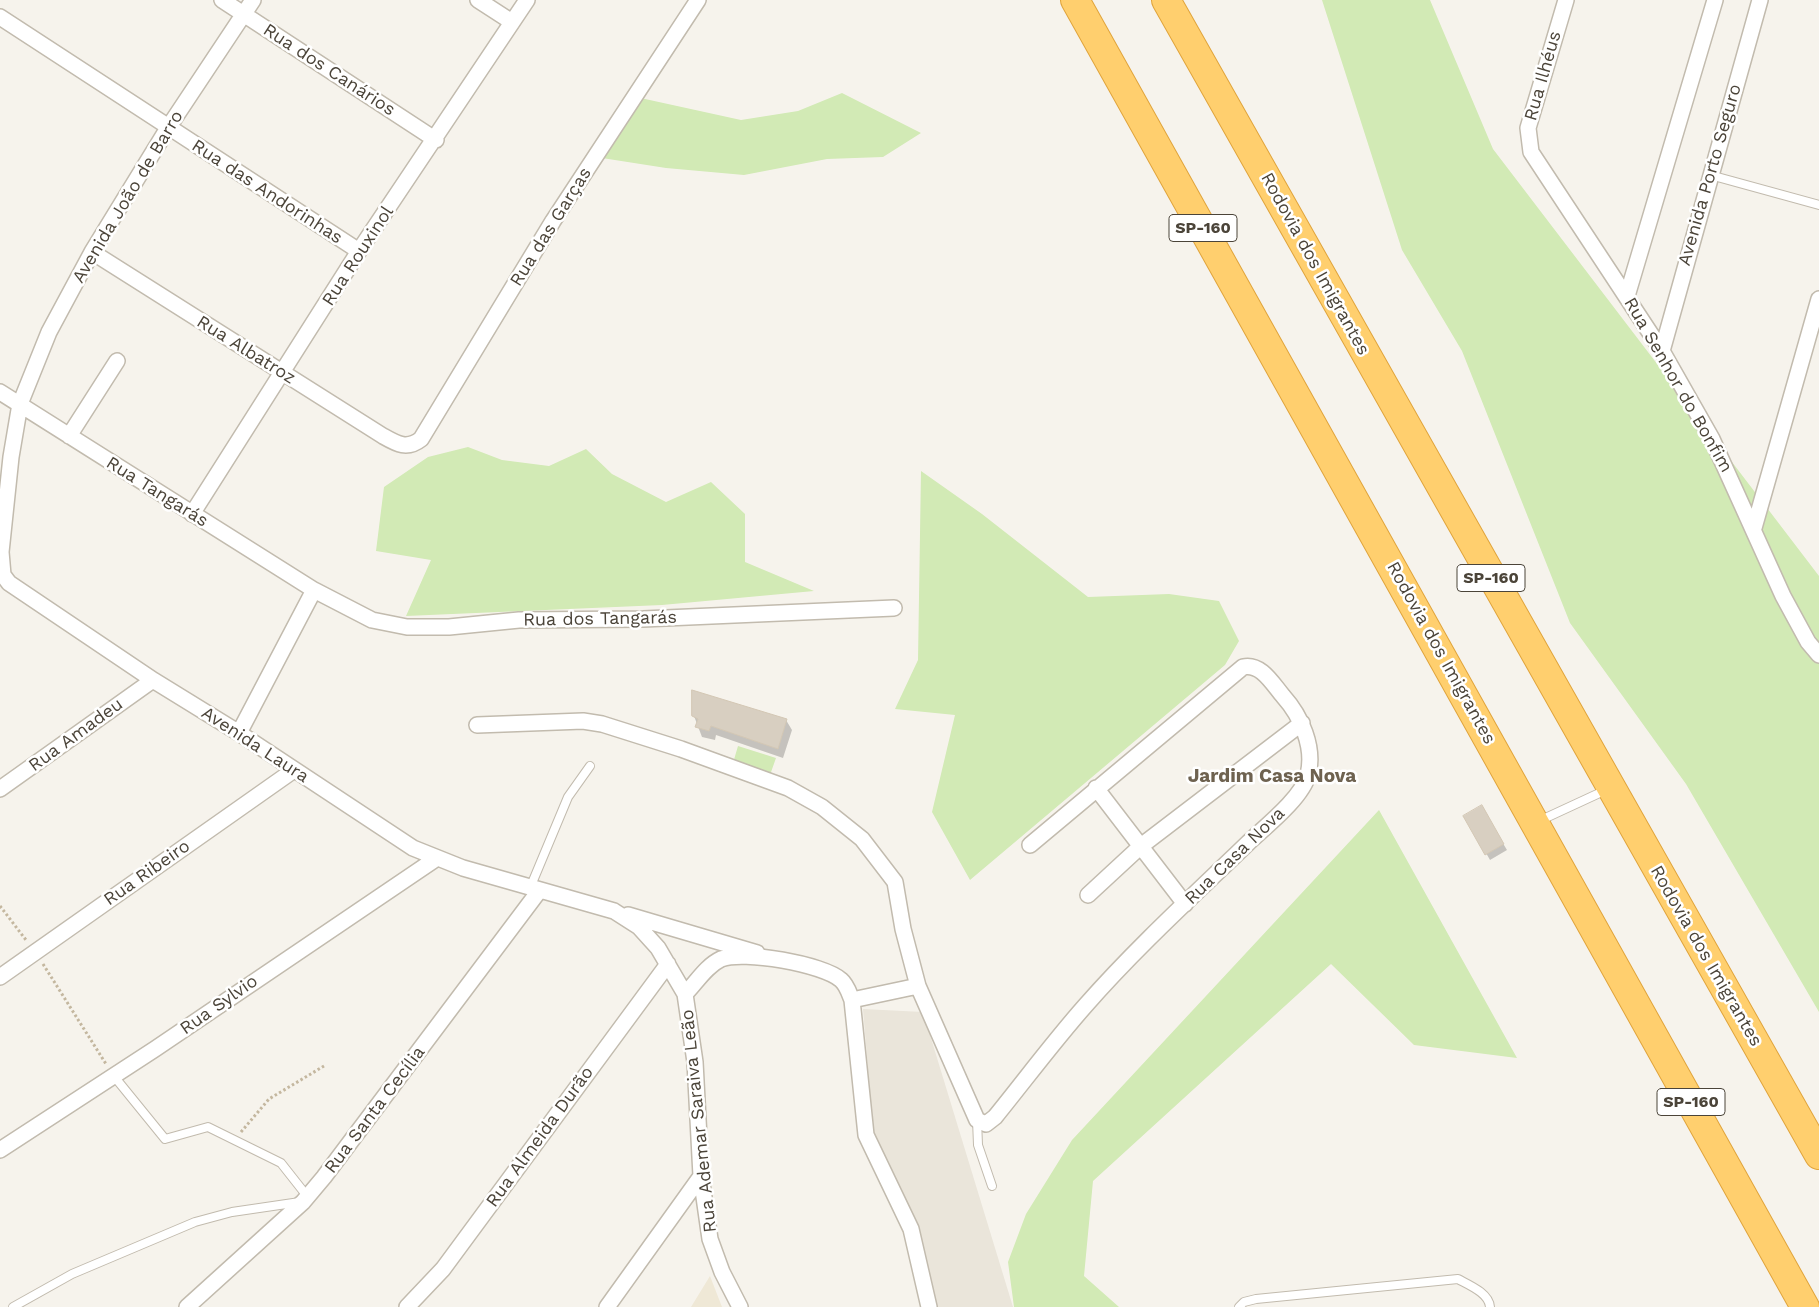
<!DOCTYPE html>
<html>
<head>
<meta charset="utf-8">
<style>
	body { margin:0 }
	canvas { display:block; background:#f6f3ec }
</style>
</head>
<body>
<canvas width="1819" height="1307"></canvas>
<script>
const context = document.querySelector('canvas').getContext('2d');
context.lineJoin = 'round';
function fillPath(path, color) { context.fillStyle = color; context.fill(path, 'evenodd'); }
function strokePath(path, color, width, dash) { context.strokeStyle = color; context.lineWidth = width; context.lineCap = dash ? 'butt' : 'round'; context.setLineDash(dash || []); context.stroke(path); }
function write(font, color, halo, rows, align = 'center') {
  context.font = font + ' "Work Sans",sans-serif'; context.lineWidth = 5; context.setLineDash([]); context.textBaseline = 'middle'; context.strokeStyle = halo; context.fillStyle = color; for (const [text, x, y, turn = 0] of rows) {
    context.save(); context.translate(x, y); context.rotate((+turn || 0) * Math.PI / 180); context.textAlign = isNaN(turn) ? turn : align; if (halo) context.strokeText(text, 0, 0); context.fillText(text, 0, 0); context.restore();
  }
}
fillPath(new Path2D(`
	M863,1009L923,1012L1013,1307H932L874,1141Z`), '#eae5da');
fillPath(new Path2D(`
	M710,1276L722,1307H691Z`), '#efe8d6');
fillPath(new Path2D(`
	M1322,0H1430L1493,149L1819,576V1012L1686,784L1570,623L1462,351L1402,250Z
	M842,93L921,133L883,157L827,159L744,175L666,168L602,158L636,97L741,120L798,111Z
	M468,447L502,460L549,466L586,449L612,474L666,502L711,482L745,514V562L814,591L662,605L406,616L431,560L376,551L384,487L428,457Z
	M921,471L982,514L1088,597L1169,594L1219,601L1239,641L1225,665L970,880L932,812L955,715L895,709L918,660Z
	M738,746L776,758L770,775L733,763Z
	M1379,810L1517,1058L1414,1045L1331,964L1093,1181L1084,1276L1119,1307H1014L1008,1262L1026,1214L1072,1140Z`), '#d2eab5');
fillPath(new Path2D(`
	M694,716L786,720L792,730L783,758L716,735L715,740L702,737Z
	M1481,807L1507,850L1490,860L1465,816Z`), '#0003');
const building = new Path2D(`
	M692,690L787,719L778,749L711,726L709,731L695,727L698,719L692,716Z
	M1482,805L1504,844L1485,855L1463,816Z`);
fillPath(building, '#d8cfc1');
strokePath(building, '#d3c7b4', 1);
const lane = new Path2D(`
	M1710,175L1819,205
	M1539,821L1606,790
	M530,888L568,797L590,766
	M113,1075L165,1139L208,1127L281,1163L307,1196
	M977,1120L978,1145L992,1186
	M13,1307L72,1274L195,1222L232,1212L300,1202
	M1239,1307L1244,1302L1256,1299L1458,1279C1469,1285 1489,1293 1490,1307`);
const street = new Path2D(`
	M222,0L436,140
	M253,0L168,128L92,252L49,332L20,404L11,457L1,552L3,575L9,583L153,680L239,733L413,848L463,868L614,911L639,927L658,948L685,994L695,1062L701,1176L710,1239L722,1272L740,1307
	M478,0L512,22
	M1566,0L1528,128L1531,152L1662,351L1712,439L1783,596L1808,642L1819,655
	M0,17L359,251
	M92,252L383,436C397,444 407,450 421,439L553,221L698,0
	M1627,296L1715,0
	M1662,351L1760,0
	M0,392L314,590L372,620L407,627H449L519,620L643,619L894,608
	M69,436L117,361
	M192,514L359,251L527,0
	M1754,528L1819,299
	M477,725L583,721L602,724L681,749L788,788L822,807L862,839L895,882L903,929L918,986L977,1120L986,1124L995,1117C1025,1080 1054,1041 1085,1006C1136,948 1193,896 1248,843C1265,827 1302,798 1308,775C1315,747 1301,716 1283,696C1272,683 1261,663 1243,667L1030,845
	M239,733L314,590
	M1096,788L1185,904
	M0,789L153,680
	M1088,895L1141,846L1302,723
	M628,915L757,953
	M0,977L294,770
	M685,994C696,983 706,966 721,959C743,950 823,964 841,980C847,985 849,993 852,1000L866,1135L911,1229L929,1307
	M852,1000L918,986
	M0,1150L155,1049L437,858
	M187,1307L303,1202L324,1177L539,891
	M407,1307L443,1269L668,964
	M607,1307L701,1176`);
const highway = new Path2D(`
	M1075,0L1805,1307
	M1166,0L1819,1155`);
strokePath(lane, '#c2bbae', 10);
strokePath(street, '#c2bbae', 18);
strokePath(highway, '#e0a43c', 30);
strokePath(new Path2D(`
	M0,906L26,940
	M43,964L106,1064
	M241,1132L269,1099L324,1066`), '#c4b79f', 3, [2.5, 2.5]);
strokePath(lane, '#fff', 8);
strokePath(street, '#fff', 15);
strokePath(highway, '#ffcf6e', 28);
for (const [x, y, w] of [
	[1203,228,68],
	[1491,578,68],
	[1691,1102,68]
]) { const box = new Path2D(); box.roundRect(x - w / 2, y - 13.5, w, 27, 4); context.fillStyle = '#fff'; context.fill(box); strokePath(box, '#4b4439', 1); }
write('bold 16px', '#4b4439', null, [
	["SP-160",1203,228],
	["SP-160",1491,578],
	["SP-160",1691,1102]
]);
write('18px', '#4b4439', '#fff', [
	["Rua dos Canários",329,70,33],
	["Rua Ilhéus",1543,76,-74],
	["Avenida Porto Seguro",1710,175,-74],
	["Rua das Andorinhas",267,192,33],
	["Avenida João de Barro",128,197,-59],
	["Rua das Garças",551,227,-58],
	["Rua Rouxinol",358,256,-57],
	["Rodovia dos Imigrantes",1315,264,61],
	["Rua Albatroz",246,350,32],
	["Rua Senhor do Bonfim",1678,385,60],
	["Rua Tangarás",157,492,32],
	["Rua dos Tangarás",600,619,-1],
	["Rodovia dos Imigrantes",1441,653,61],
	["Rua Amadeu",76,735,-36],
	["Avenida Laura",255,745,33],
	["Rua Casa Nova",1235,856,-44],
	["Rua Ribeiro",147,873,-35],
	["Rodovia dos Imigrantes",1706,956,60],
	["Rua Sylvio",219,1005,-35],
	["Rua Santa Cecília",375,1110,-53],
	["Rua Ademar Saraiva Leão",699,1121,-96],
	["Rua Almeida Durão",540,1137,-54]
]);
write('bold 19px', '#6e6250', '#fff', [
	["Jardim Casa Nova",1272,776]
]);
</script>
</body>
</html>
